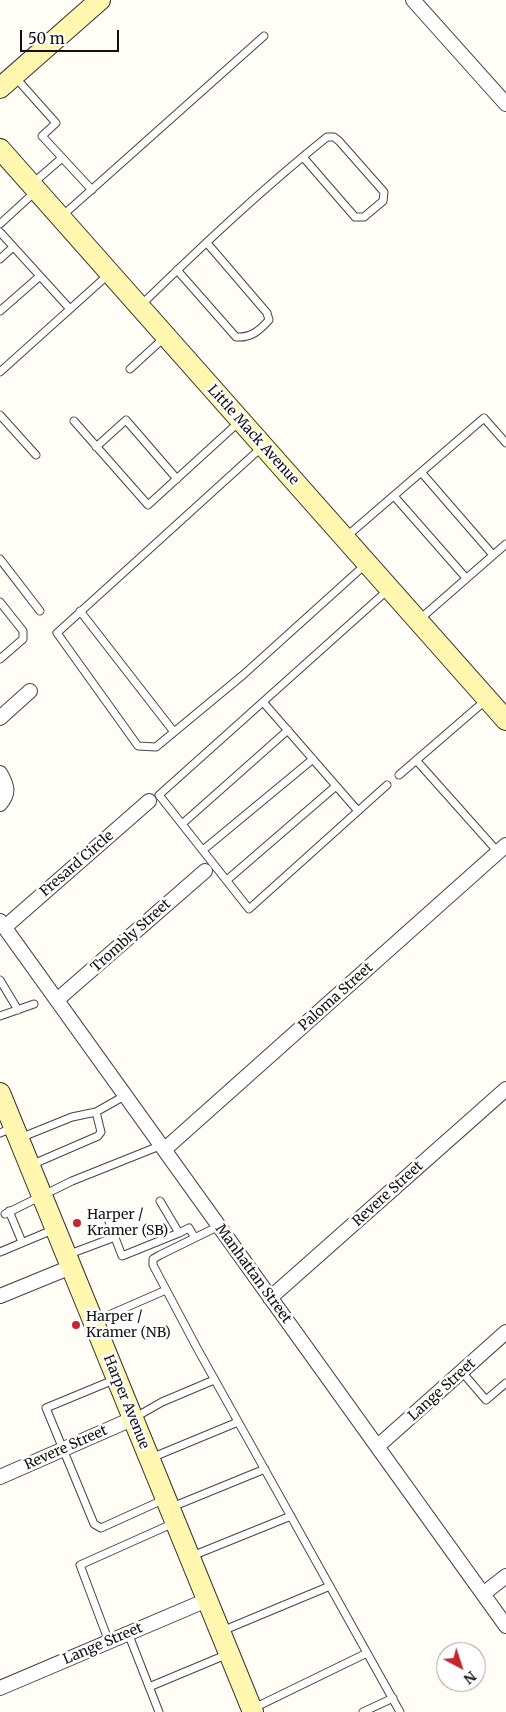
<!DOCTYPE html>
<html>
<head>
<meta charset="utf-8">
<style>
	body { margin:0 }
	#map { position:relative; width:506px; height:1712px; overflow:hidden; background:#fffdf5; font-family:Merriweather,serif }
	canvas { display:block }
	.north { position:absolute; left:436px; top:1642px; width:50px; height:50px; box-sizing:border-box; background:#fff; border:1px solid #a0a0a0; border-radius:50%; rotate:140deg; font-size:14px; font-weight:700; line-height:20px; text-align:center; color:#111 }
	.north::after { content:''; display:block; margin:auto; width:18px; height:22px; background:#c4262e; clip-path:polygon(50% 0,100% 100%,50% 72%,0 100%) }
	.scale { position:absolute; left:20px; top:30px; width:99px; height:22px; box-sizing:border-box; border:2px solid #111; border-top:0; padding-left:6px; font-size:15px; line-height:18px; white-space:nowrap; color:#111; -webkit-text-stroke:4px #fff; paint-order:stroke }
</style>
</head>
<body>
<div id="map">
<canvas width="506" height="1712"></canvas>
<div class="north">N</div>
<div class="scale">50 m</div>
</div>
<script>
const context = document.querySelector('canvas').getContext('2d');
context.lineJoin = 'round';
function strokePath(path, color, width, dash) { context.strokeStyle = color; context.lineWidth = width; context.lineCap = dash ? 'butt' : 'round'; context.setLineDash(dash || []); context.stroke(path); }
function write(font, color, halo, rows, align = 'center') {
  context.font = font + ' Merriweather,serif'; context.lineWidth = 5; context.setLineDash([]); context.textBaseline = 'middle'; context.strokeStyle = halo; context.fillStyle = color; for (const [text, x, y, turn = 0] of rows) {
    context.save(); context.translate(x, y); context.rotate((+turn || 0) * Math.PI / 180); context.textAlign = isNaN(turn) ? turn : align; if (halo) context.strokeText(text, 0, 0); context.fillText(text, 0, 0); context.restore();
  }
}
const lane = new Path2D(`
	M15,77L56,123L42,136L92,190
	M32,184L62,158
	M62,216L264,36
	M0,224L36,191
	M0,232L70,309
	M0,259L13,247
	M177,270L236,337C251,338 259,331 269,320L267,313L207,243
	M141,305C201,247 262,189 327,137H334L339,141L384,192L383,201L364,217H355L303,157
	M0,311L40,276
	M130,369L165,337
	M0,372L109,274
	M0,415L36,455
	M74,421L148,505L239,422
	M96,447L126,420L177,479
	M262,447L57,633L138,746L156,747L243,675L366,564
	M421,472L493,555
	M394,496L466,578
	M347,536L484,418L506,443
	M0,559L40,611
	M0,602L23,631V639L0,659
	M80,611L174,732
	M420,619L506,544
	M263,702L358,811
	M416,760L498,852
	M399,775L486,700
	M387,785L249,909L159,795L389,589
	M182,824L288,730
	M203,850L313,759
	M227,880L336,786
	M0,980L18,1010
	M0,1016L34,1004
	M96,1112L126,1095
	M0,1133L12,1128
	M20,1138L72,1117L96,1112L101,1132L98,1136L31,1165
	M160,1201L179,1233L189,1228L195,1238
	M9,1211L22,1242
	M5,1214L72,1181L162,1145
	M108,1219L122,1256L179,1233
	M219,1226L160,1255L153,1259V1265L197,1348L400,1712
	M0,1252L55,1229
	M67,1255L115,1237
	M95,1321L166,1290
	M462,1372L486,1400L506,1383
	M116,1379L46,1408L94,1524L101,1528L165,1499
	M134,1418L162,1402L214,1380
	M151,1458L238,1422
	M172,1507L265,1469
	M192,1556L291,1516
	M222,1631L330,1586
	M128,1633L159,1712
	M109,1642L80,1565L174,1523
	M149,1687L228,1654
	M252,1709L367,1653
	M363,1712L393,1698`);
const street = new Path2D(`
	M413,0L506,104
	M0,718L30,691
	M0,773C7,785 10,793 0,804
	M0,921L506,1626
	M5,927L149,801
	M57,1000L205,871
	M165,1149L506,845
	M0,1296L71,1267
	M270,1298L506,1089
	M378,1446L506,1332
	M0,1477L132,1419
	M483,1594L506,1576
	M0,1688L207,1600`);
const secondary = new Path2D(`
	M0,88L100,0
	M0,149L506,720
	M0,1093L253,1712`);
strokePath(lane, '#444', 9);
strokePath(street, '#444', 16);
strokePath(secondary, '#333', 22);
strokePath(lane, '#fff', 7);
strokePath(street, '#fff', 14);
strokePath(secondary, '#fff6b0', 20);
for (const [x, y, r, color] of [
	[77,1223,5,"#c4262e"],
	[76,1325,5,"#c4262e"]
]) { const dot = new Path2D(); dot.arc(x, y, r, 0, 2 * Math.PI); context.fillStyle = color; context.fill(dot); strokePath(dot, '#fff', 2); }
write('14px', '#111', '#fff', [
	["Little Mack Avenue",253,435,48],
	["Fresard Circle",77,864,-41],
	["Trombly Street",131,936,-42],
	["Paloma Street",336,997,-42],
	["Revere Street",388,1194,-42],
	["Manhattan Street",253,1274,54],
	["Lange Street",442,1390,-42],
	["Harper Avenue",126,1402,68],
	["Revere Street",66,1448,-24],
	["Lange Street",103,1644,-23]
]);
write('14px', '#111', '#fff', [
	["Harper /",87,1215],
	["Kramer (SB)",87,1231],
	["Harper /",86,1317],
	["Kramer (NB)",86,1333]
], 'left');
</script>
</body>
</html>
